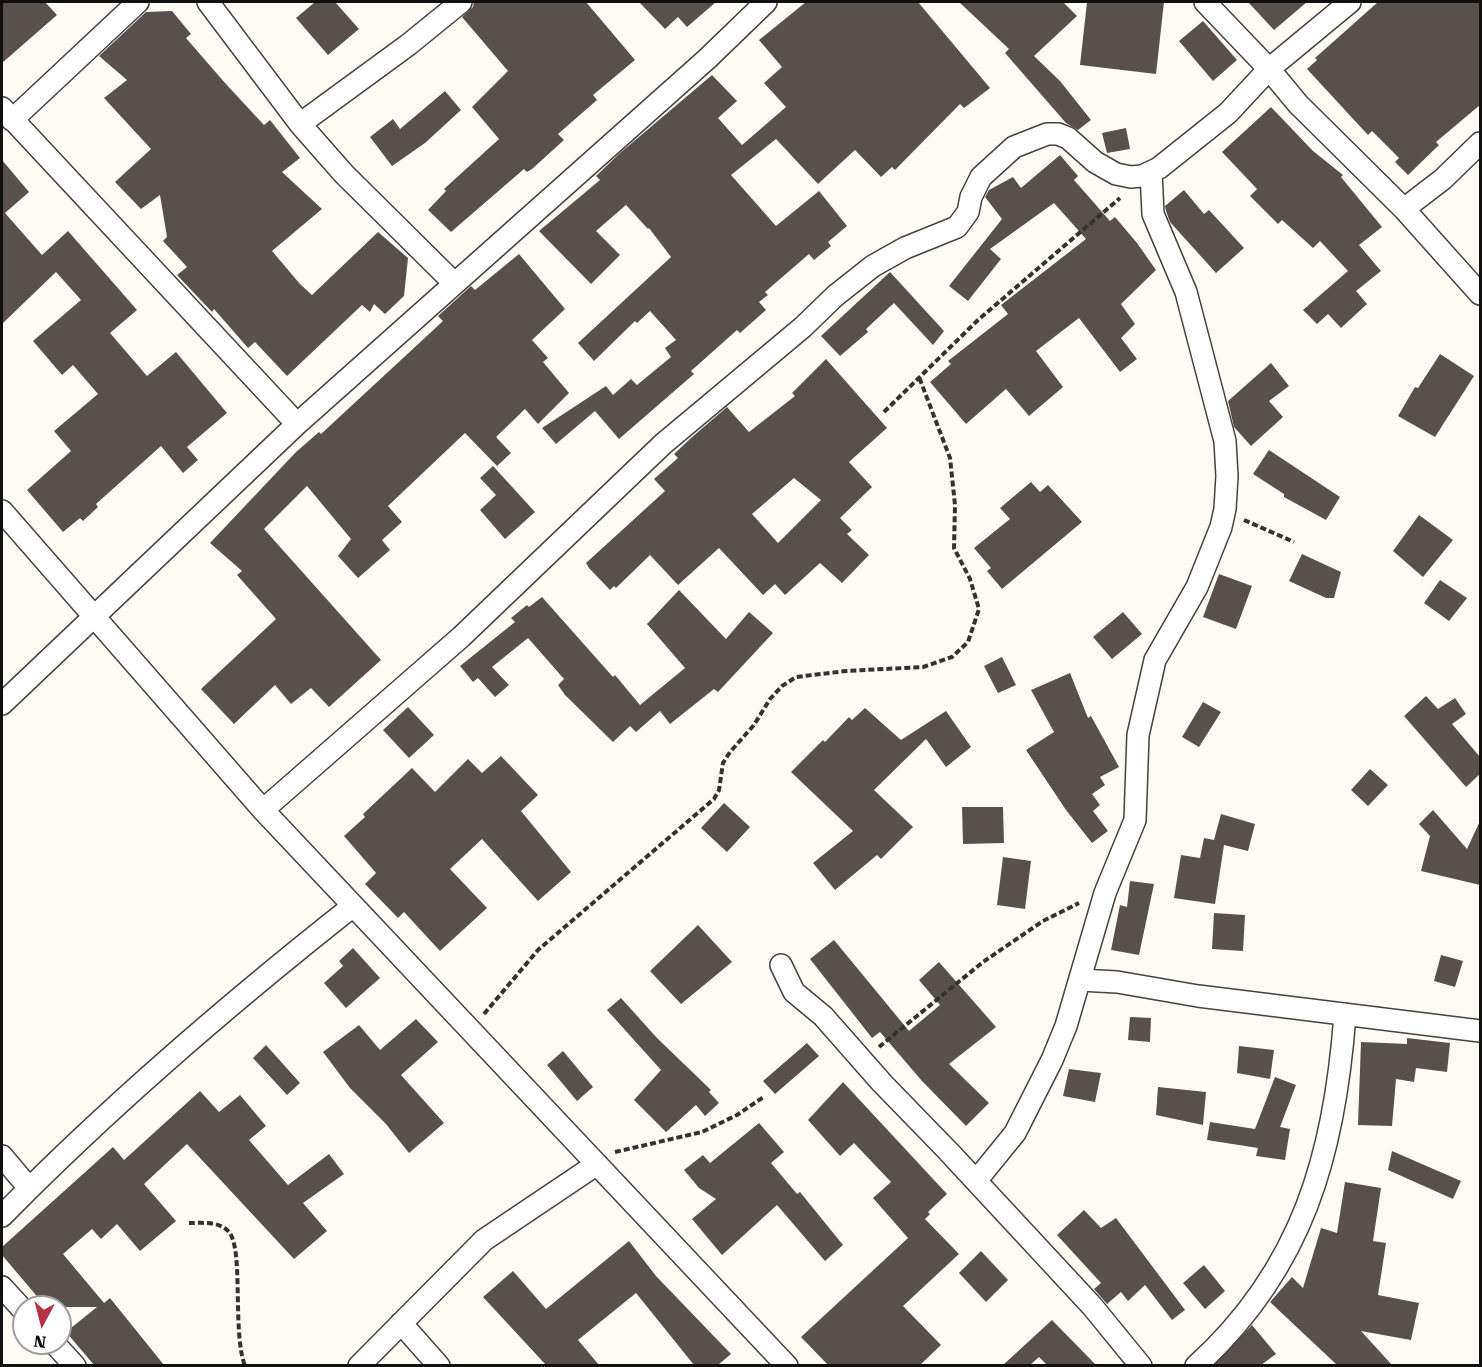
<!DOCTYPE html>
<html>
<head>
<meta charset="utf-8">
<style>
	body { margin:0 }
	#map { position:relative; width:1482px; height:1367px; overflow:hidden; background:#fefbf4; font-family:"Roboto Serif",serif }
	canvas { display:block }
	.frame { position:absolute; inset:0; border:3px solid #101010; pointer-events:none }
	.north { position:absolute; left:12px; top:1295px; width:60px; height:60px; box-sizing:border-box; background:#fff; border:2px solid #9f9f9f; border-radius:50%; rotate:187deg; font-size:16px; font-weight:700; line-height:24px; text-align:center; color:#101010 }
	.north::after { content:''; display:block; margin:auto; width:21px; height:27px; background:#b53345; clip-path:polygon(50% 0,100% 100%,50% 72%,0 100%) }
</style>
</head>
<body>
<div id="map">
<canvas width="1482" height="1367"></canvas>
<div class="frame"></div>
<div class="north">N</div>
</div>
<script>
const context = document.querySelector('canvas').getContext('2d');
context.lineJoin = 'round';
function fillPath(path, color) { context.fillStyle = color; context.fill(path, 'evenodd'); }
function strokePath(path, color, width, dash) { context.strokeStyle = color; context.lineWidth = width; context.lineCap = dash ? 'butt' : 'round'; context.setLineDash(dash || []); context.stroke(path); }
fillPath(new Path2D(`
	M2,2H45L57,15L2,63Z
	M315,2H335L359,29L328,55L296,18Z
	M474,2H586L635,60L593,95L597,100L558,134L564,140L532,169L527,172L524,169L451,232L428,210L446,191L444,189L499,139L472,107L508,71L462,17L473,7Z
	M639,2H716L687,27L678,17L665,29Z
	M806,2H918L990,88L964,108L960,104L895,170L892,167L881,177L855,150L818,184L776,139L731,175L776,226L819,191L847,226L828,242L831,246L814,260L809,254L765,292L768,295L759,302L766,310L740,333L737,330L691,371L694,374L619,439L595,411L556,444L542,428L606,386L613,395L631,379L637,385L671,357L665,348L676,340L650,311L637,323L635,321L594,361L578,343L671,257L649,228L648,229L626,205L596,231L620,255L591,284L539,231L600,180L596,176L620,153L712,75L737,101L718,118L742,145L786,107L764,83L782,67L759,40Z
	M959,2H1063L1077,16L1034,56L1060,81L1091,120L1078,130L1066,123L1005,53L1009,49Z
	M1087,2H1164L1156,74L1080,65Z
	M1248,2H1307L1274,30Z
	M1378,2H1480V105L1436,142L1439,145L1408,175L1395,162L1399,158L1372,131L1368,135L1307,69L1317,60L1315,58Z
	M172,11L191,34L186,38L225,83L264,125L270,120L300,158L282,172L322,209L272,251L300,284L312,295L378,232L408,258L404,296L385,314L374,304L370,312L362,305L287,376L255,342L248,348L214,309L212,312L177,275L187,267L163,241L167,237L160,195L141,209L115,182L151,149L104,98L127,80L99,56L146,12Z
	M1203,21L1237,60L1213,81L1179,41Z
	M445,91L461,110L425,143L392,166L370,137L393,119L400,129Z
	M1271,107L1313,151L1343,175L1341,177L1382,227L1359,245L1381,271L1356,291L1367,304L1341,328L1328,314L1317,324L1303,310L1348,271L1320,241L1313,248L1282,220L1278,224L1250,196L1257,189L1222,152Z
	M1126,128L1130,149L1107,153L1102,133Z
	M1060,155L1078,176L1074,180L1110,221L1115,217L1137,243L1156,270L1121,304L1135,324L1121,338L1137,359L1120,372L1079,318L1036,351L1063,387L1029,416L1006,389L966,424L930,382L951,364L948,361L1008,314L1001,305L1086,239L1054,203L990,249L1001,259L968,301L949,286L1002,219L985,197L989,190L1013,177L1021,188Z
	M2,160L29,192L5,213L42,255L68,231L137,310L110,333L147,376L176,352L227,413L187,447L198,460L183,473L161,446L96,504L98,507L83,521L80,518L63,532L27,490L71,451L54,431L98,394L73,365L62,375L33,341L81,300L56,272L2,324Z
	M1184,190L1204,214L1209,210L1244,248L1216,273L1170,222L1166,211L1165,206Z
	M519,254L565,309L532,340L548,358L543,362L569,393L538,424L525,409L496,437L511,453L497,466L465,433L388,506L402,522L382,540L390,550L358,578L338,556L351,539L307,486L264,529L381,660L329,707L311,688L291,704L275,685L234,724L201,689L276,619L237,575L242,571L210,543L296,452L319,432L321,434L443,321L438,316L471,286L475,290Z
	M890,272L944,331L933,345L894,303L866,329L868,332L840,356L821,336Z
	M1440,354L1474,376L1435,437L1398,416L1415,387L1418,388Z
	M826,359L887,428L849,462L872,487L840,518L852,530L847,534L869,555L842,583L820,563L785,595L775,584L763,595L719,548L678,585L650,555L616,588L614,586L610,590L589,568L586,563L665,491L654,479L678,458L674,454L691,438L727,407L749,432L795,396L792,393ZM794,478L821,500L778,543L752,514Z
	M1271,363L1289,386L1269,401L1283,417L1251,446L1234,427L1228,401Z
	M1269,450L1340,497L1326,520L1284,497V494L1253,474Z
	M493,466L535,512L505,539L480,510L496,495L480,478Z
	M1031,482L1040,492L1048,485L1082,522L1002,589L987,571L991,568L974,548L1010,519L1000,508Z
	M1419,515L1453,540L1423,577L1393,551Z
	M1302,554L1341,572L1334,598H1326L1289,581Z
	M1219,574L1252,586L1236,629L1203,617Z
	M1440,580L1467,598L1449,621L1424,603Z
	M679,590L726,639L749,612L773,633L718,692L714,689L670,724L660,711L636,732L630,726L613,742L565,695L558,685L564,679L528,638L492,667L509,685L495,697L478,678L473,682L460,666L515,622L511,618L527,605L529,607L542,597L613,677L615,675L640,705L685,668L647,624Z
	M1123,612L1142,634L1112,659L1093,637Z
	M1002,657L1016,685L998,693L984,666Z
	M1070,673L1088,718L1091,716L1119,767L1100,777L1105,785L1092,794L1100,805L1093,811L1108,831L1092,843L1066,810L1026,750L1054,732L1031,690Z
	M1426,696L1438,709L1455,698L1466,714L1452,724L1480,757V774L1466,787L1404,716Z
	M1203,702L1221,712L1199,747L1182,737Z
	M408,707L434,735L409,758L383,730Z
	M865,708L901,740L946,711L971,747L946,767L926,739L874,790L913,827L881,859L877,855L835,890L813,863L853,831L791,772L823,740L825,742L849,717L852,720Z
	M501,756L538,795L521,811L571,872L538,901L482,839L450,869L487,908L440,951L404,912L398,918L365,884L376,873L344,836L365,817L363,814L412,768L435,792L468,759L482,773Z
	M1370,769L1388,785L1368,806L1351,790Z
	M724,803L750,827L727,852L701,828Z
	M962,807H1003L1004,843L963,844Z
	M1433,810L1467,849L1480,821V885L1421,871L1430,836L1419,824Z
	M1221,814L1255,824L1248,851L1224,845L1215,904L1174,898L1181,855L1200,858L1204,838L1214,840Z
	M1003,857L1031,861L1025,909L997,905Z
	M1130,881L1154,884L1139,955L1111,950L1120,905L1127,907Z
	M1214,913L1245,915L1243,951L1212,949Z
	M698,925L732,962L681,1004L650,971Z
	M834,940L909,1031L940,1005L919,980L939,962L996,1027L949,1064L989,1103L966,1126L922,1081L880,1032L872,1038L810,959Z
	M353,948L380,978L346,1008L324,983L343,966L339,961Z
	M1441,955L1463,961L1455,987L1434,981Z
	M621,998L657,1038L711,1090L709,1092L719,1103L705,1116L696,1105L666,1132L634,1100L661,1070L607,1010Z
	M1130,1017L1151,1018L1150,1042L1128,1040Z
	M416,1019L438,1042L401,1075L444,1123L409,1153L386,1124L350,1088L323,1052L359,1025L380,1050Z
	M1407,1038L1450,1043L1447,1072L1416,1068L1414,1082L1396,1079L1392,1126L1358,1125L1361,1042L1407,1044Z
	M807,1043L819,1056L775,1094L763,1081Z
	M266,1045L300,1083L287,1095L253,1058Z
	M1239,1046L1274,1050L1270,1079L1237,1073Z
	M563,1051L593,1087L577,1101L547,1065Z
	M1069,1069L1101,1073L1095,1102L1063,1096Z
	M1275,1077L1296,1085L1280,1127L1290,1129L1285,1160L1256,1156L1258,1148L1207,1140L1210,1122L1255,1129Z
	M843,1082L947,1194L928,1212L930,1214L925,1219L959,1254L903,1306L941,1345L920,1365H828L801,1337L908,1238L873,1198L891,1182L854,1143L840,1156L808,1120Z
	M1158,1087L1206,1092L1203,1125L1156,1115Z
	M200,1091L219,1112L240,1095L266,1126L249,1140L288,1185L329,1154L344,1174L303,1203L327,1231L294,1259L187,1144L144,1184L176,1221L140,1251L117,1224L101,1239L92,1229L63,1254L104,1303L110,1298L164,1365H94L66,1332L97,1307H46L2,1255V1247L113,1147L124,1160Z
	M759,1123L784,1152L771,1163L797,1194L800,1192L843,1245L825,1261L777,1205L722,1255L692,1219L716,1199L699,1188L684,1170L703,1155L710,1163Z
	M1392,1151L1461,1181L1453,1199L1388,1170Z
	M1345,1182L1381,1188L1373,1241L1386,1243L1378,1295L1419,1303L1411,1340L1361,1331L1392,1365H1337L1270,1302L1292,1277L1303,1288L1321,1228L1337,1233Z
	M1084,1210L1101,1228L1116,1218L1185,1310L1172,1320L1145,1285L1128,1301L1121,1292L1107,1304L1094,1289L1101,1283L1057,1235Z
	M629,1241L656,1276L731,1354L718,1365H694L636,1293L578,1340L599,1365H546L483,1297L513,1271L546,1309Z
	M981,1251L1008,1280L986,1302L959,1273Z
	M1204,1265L1225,1291L1205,1309L1183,1283Z
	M1052,1320L1096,1365H1047L1039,1357L1030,1365H1003Z
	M1252,1325L1276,1354L1261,1365H1214Z`), '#58504d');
const minor = new Path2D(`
	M208,2L300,124L344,174L454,283
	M1205,2L1269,69L1298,104L1404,209L1480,294
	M2,108L297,424
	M12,120L138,2
	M300,124L408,45L461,2
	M1404,209L1443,179L1480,143
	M2,511L263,810L787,1366
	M2,704L297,424L707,59L766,2
	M263,810L461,637L663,444L803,327L835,296L873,266L905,248L957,227L968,212L971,197L981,177L1014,147L1047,134H1058L1068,138L1095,162L1116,174L1131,177L1142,176L1159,168L1228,113L1269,69L1350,2
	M781,965L794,992L823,1016L882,1083L949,1152L1092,1306L1141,1366
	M1080,980L1117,982L1198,996L1480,1031
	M2,1156L29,1188
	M976,1181L1015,1133L1052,1060L1066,1026L1105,893L1135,820L1138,735L1155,660L1197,587L1221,527L1225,509L1227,476L1225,441L1186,292L1153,214L1151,172
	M2,1216C112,1104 230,1003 353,906
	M2,1287L24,1311
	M401,1323L439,1366
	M54,1343L75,1366
	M359,1366L484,1240L597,1164
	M1196,1366C1303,1269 1335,1153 1345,1014`);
strokePath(minor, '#434343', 24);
strokePath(new Path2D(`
	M884,412L978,320L1120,198
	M1244,520L1294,542
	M484,1014L538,950L714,799L719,790L723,763L730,752L754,725L770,699L782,686L796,677L846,671L923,667L952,657L968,642L979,609L970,579L954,548L955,505L950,458L919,377
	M879,1047L983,962L1043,921L1079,903
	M615,1152L702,1132L737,1115L765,1096
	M189,1223C201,1223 220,1221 229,1232C244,1250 232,1332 245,1366`), '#323232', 4, [6, 3]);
strokePath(minor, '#fff', 21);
</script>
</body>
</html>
